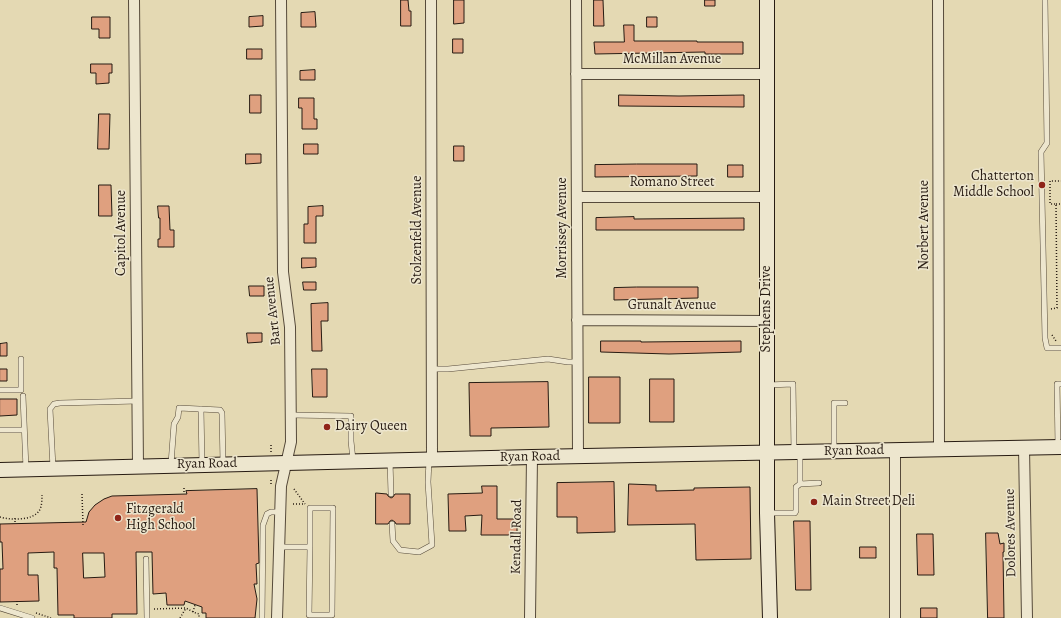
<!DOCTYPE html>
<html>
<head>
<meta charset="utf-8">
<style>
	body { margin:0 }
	canvas { display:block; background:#e4d9b3 }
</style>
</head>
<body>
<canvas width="1061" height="618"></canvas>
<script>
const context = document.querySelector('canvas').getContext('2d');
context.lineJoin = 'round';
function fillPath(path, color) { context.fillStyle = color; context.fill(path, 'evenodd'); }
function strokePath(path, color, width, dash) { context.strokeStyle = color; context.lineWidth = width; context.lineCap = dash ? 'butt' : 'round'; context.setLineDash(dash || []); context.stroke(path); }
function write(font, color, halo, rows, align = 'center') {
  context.font = font + ' Alegreya,serif'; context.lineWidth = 3; context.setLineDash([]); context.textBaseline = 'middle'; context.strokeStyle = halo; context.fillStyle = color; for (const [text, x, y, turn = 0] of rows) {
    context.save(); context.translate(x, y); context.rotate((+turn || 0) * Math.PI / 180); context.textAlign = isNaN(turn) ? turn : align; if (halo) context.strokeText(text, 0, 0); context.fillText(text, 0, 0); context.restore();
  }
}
const building = new Path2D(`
	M401,0H408L409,11H411V26H401Z
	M454,0H464V23L454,24Z
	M594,0H603L604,26H594Z
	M705,0H715V6H705Z
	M315,12L316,27H301V13Z
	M263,16V26L249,27V17Z
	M92,17H110V38H99V29H92Z
	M647,17H657V27H647Z
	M624,25H634V41H697V42H743V54H705V52L595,54L594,42H624Z
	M453,39H463V53H453Z
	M247,49H262V59H247Z
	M91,64H112V73H109V83L96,84V73H91Z
	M315,70V80H300V71Z
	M250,95H261V113H250Z
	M619,95L679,96L744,95V107L619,106Z
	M299,98H314V119H317V129H302V108H299Z
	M99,114H110L109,149H98Z
	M304,144H318V154H304Z
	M454,146H464V161H454Z
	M246,154H261V163L246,164Z
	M637,164H697V176L595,177V165Z
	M728,165H743V177H728Z
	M99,185H111L112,216H99Z
	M158,206H169L170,230H174V247H158V239H160V218H159Z
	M323,206V216H316V243H304V224H308V207Z
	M634,217V219L744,218V230H596V218Z
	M302,258H316V267L302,268Z
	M303,282H316V290H304Z
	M249,286H264V296H250Z
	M637,287H698V298L614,300V288Z
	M328,303V321H321L322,351H312L311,304Z
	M247,333H262V342L248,343Z
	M601,341H641V342L741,341V352L669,354L601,352Z
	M7,343V356H0V344Z
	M0,369H7V381H0Z
	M312,369H327V397H313Z
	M589,377H620V423H589Z
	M650,379H674V422H650Z
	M548,382L549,427L491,428V436H470L469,383Z
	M0,399H17V415L0,416Z
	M614,482L615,532L577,533V517H557V483Z
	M629,484L656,485V491L694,490V488L750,487L751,559L696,560L695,524L628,525Z
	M482,486H497V519H517V535H481L482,515L465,516L466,531H449L448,494L482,493Z
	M257,489L259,563L256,564L257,584H254L257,599L255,618H206V613H202V607L185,601L184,605H167L166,593L153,594L152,552H136L137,614H112V618H74V615H58L57,568H54V552L28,553V575H38L39,601L0,602V569H3L2,542H0V524L86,522L89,512L95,505L104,499L112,496L187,494L186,491ZM83,553H104L105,577L84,578Z
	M376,493L387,494L388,496L391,498L393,497L395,494H410V524H396L395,522L392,520L390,521L388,524H376Z
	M794,521H810L811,590H796Z
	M986,533H998L1000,544L1004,543V552H1003L1004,618H988Z
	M917,534H933L934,575H918Z
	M860,547H876V558H860Z
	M921,608H937V618H921Z`);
fillPath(building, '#dfa07f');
strokePath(building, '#271b12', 1);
const lane = new Path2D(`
	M1045,0L1047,143L1041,152L1045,338L1047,348H1061
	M432,369H448L548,359L568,362H577
	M768,385L793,384L794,452
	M0,390H21V359
	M23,396L26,469
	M201,409L202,464
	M291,415L351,416V441L353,460
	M0,430H24
	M1058,446L1057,384H1061
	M834,451V403H845
	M800,453V484
	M390,461L391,494
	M171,464L174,424L178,417L179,408L220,410L222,413L223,463
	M53,468L50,409L54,404L60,403L137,401
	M768,513H795L796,511V487L800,484L819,483
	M392,524L393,541L400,550L419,552L432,545L428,482L429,460
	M280,547H310L309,615H332L333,508H310V547
	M146,559L147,618
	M0,608L32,618
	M262,618L263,525L267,514L271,512H281`);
const street = new Path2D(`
	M134,0L138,466
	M431,0L432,459
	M576,0L578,456
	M938,0L939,450
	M576,74H768
	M577,197H767
	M577,320L767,321
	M1024,448L1027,618
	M895,451V618
	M277,618L281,486L291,442L290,327L283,272L281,0
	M530,618L532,457`);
const secondary = new Path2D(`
	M767,0V513L770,618
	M0,470L532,457L1061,447`);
strokePath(lane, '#564a3a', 6);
strokePath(street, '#564a3a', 12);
strokePath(secondary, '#271b12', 16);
strokePath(new Path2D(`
	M1056,204H1061
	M1051,309L1057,308L1056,204H1050V181H1061
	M1052,335L1056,341
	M271,452V443
	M271,480V486
	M184,488V494
	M294,489L305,504
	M82,494L83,525
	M293,504H305
	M0,517C10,520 32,521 39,511C42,507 42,499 42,495
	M15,518V524
	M17,601V607
	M154,609L186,608L193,612L199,614V618
	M193,612L195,605
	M36,613L51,618
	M180,618L186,608`), '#271b12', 1.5, [1, 2]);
strokePath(lane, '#ede6ce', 5);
strokePath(street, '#ede6ce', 10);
strokePath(secondary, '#ede6ce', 14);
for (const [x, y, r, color] of [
	[1042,185,4,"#8f2418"],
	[327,427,4,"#8f2418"],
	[814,502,4,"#8f2418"],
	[118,518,4,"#8f2418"]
]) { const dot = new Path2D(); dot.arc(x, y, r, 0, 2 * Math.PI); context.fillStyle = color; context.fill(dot); strokePath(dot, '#ede6ce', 1.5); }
write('14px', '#271b12', '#ede6ce', [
	["McMillan Avenue",672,60],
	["Romano Street",672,183],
	["Norbert Avenue",925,225,-90],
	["Morrissey Avenue",563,228,-90],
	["Stolzenfeld Avenue",418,230,-90],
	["Capitol Avenue",122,233,-90],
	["Grunalt Avenue",672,306],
	["Stephens Drive",767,309,-90],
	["Bart Avenue",273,311,-96],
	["Ryan Road",854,451,-1],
	["Ryan Road",530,457,-1],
	["Ryan Road",207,464,-1],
	["Dolores Avenue",1011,533,-91],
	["Kendall Road",517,537,-89]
]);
write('14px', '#271b12', '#ede6ce', [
	["Chatterton",1034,177,"right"],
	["Middle School",1034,193,"right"],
	["Dairy Queen",335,427],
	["Main Street Deli",822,502],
	["Fitzgerald",126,510],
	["High School",126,526]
], 'left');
</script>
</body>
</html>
